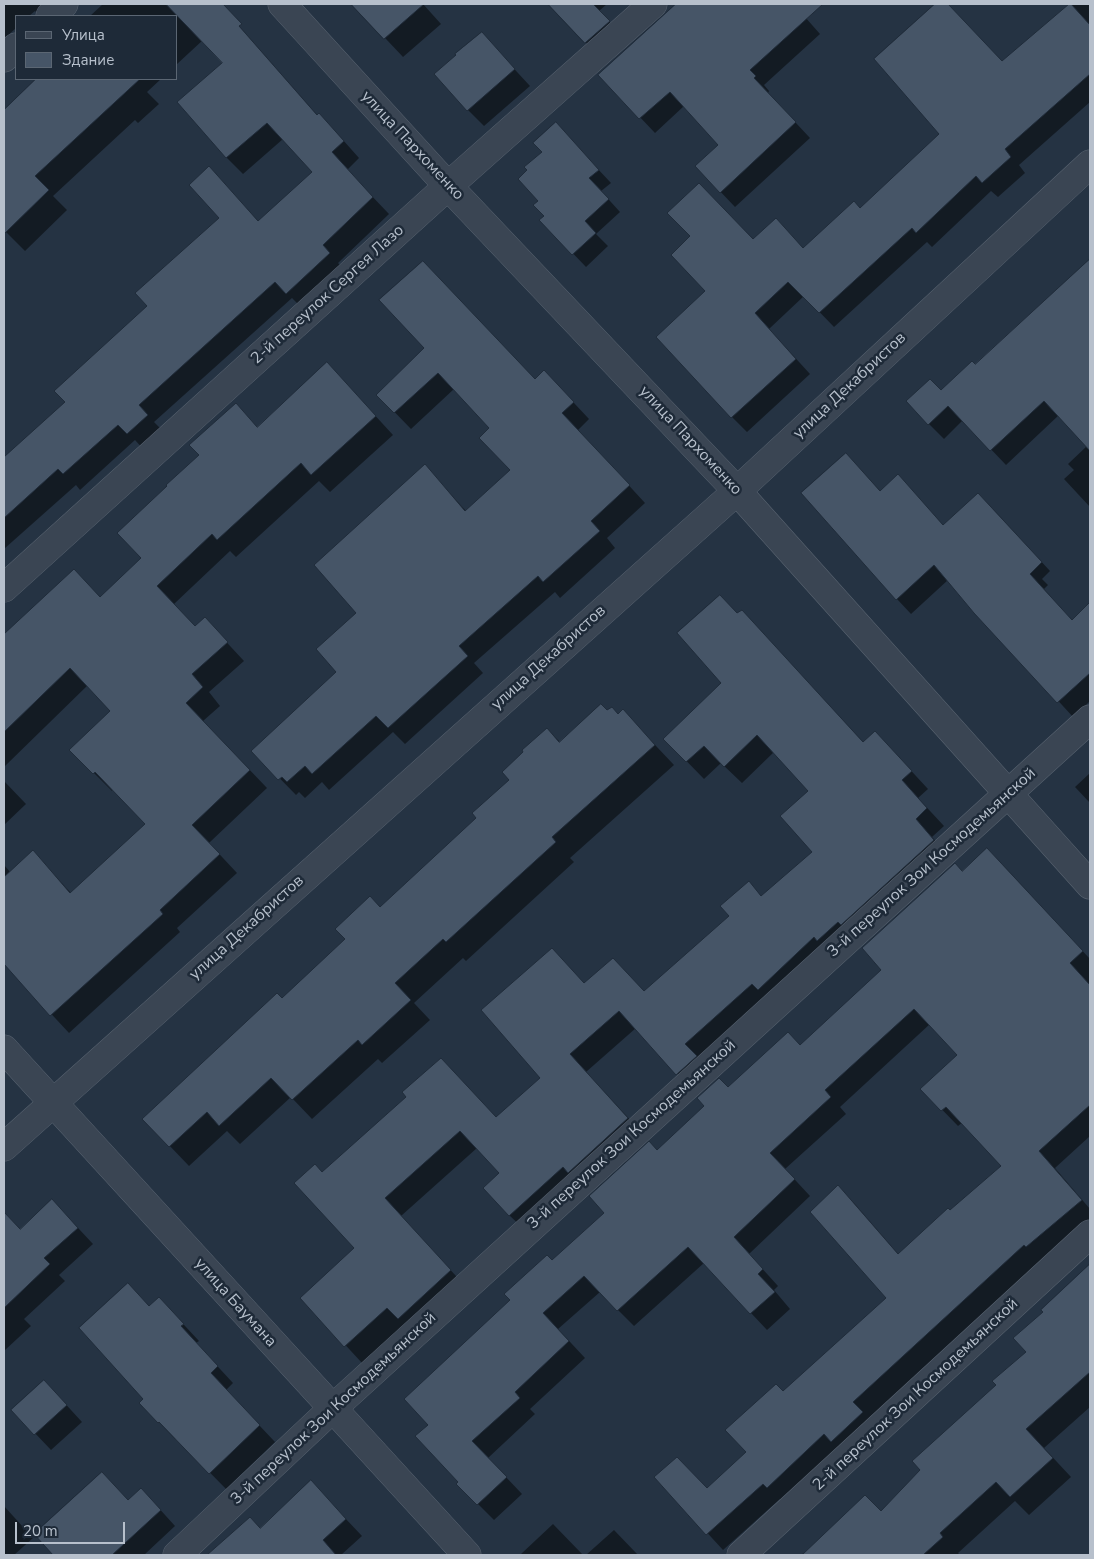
<!DOCTYPE html>
<html>
<head>
<meta charset="utf-8">
<style>
	body { margin:0 }
	#map { position:relative; width:1094px; height:1559px; overflow:hidden; background:#253343; font-family:"Nunito Sans",sans-serif }
	canvas { display:block }
	.frame { position:absolute; inset:0; border:5px solid #b7c0cc; pointer-events:none }
	.legend { position:absolute; left:15px; top:15px; width:162px; height:65px; box-sizing:border-box; background:#1e2a38; border:1px solid #5b6673; margin:0; padding:6px 9px; list-style:none; font-size:15px; color:#b7c0cc }
	.legend li { display:flex; align-items:center; gap:10px; height:25px }
	.legend b { width:25px; border:1px solid #5b6673 }
	.scale { position:absolute; left:15px; top:1522px; width:110px; height:22px; box-sizing:border-box; border:2px solid #b7c0cc; border-top:0; padding-left:6px; font-size:15px; line-height:18px; white-space:nowrap; color:#b7c0cc; -webkit-text-stroke:4px #1e2a38; paint-order:stroke }
</style>
</head>
<body>
<div id="map">
<canvas width="1094" height="1559"></canvas>
<div class="frame"></div>
<ul class="legend">
<li><b style="height:6px;background:#3a4553"></b>Улица</li>
<li><b style="height:14px;background:#465567"></b>Здание</li>
</ul>
<div class="scale">20 m</div>
</div>
<script>
const context = document.querySelector('canvas').getContext('2d');
context.lineJoin = 'round';
function fillPath(path, color) { context.fillStyle = color; context.fill(path, 'evenodd'); }
function strokePath(path, color, width, dash) { context.strokeStyle = color; context.lineWidth = width; context.lineCap = dash ? 'butt' : 'round'; context.setLineDash(dash || []); context.stroke(path); }
function write(font, color, halo, rows, align = 'center') {
  context.font = font + ' "Nunito Sans",sans-serif'; context.lineWidth = 5; context.setLineDash([]); context.textBaseline = 'middle'; context.strokeStyle = halo; context.fillStyle = color; for (const [text, x, y, turn = 0] of rows) {
    context.save(); context.translate(x, y); context.rotate((+turn || 0) * Math.PI / 180); context.textAlign = isNaN(turn) ? turn : align; if (halo) context.strokeText(text, 0, 0); context.fillText(text, 0, 0); context.restore();
  }
}
fillPath(new Path2D(`
	M4,4H64L40,16L35,11L29,16H16V28L4,39Z
	M103,4H203L216,18L224,10L240,27L318,116L335,131L359,158L347,170L389,214L338,263L345,270L303,309L292,298L154,422L164,432L144,450L135,440L80,490L76,485L4,549V459L66,402L149,306L221,218L209,168L259,222L314,172L283,139L243,174L227,158L179,102L224,63L203,40L176,65V16H90Z
	M353,4H423L441,24L403,57Z
	M549,4H607L599,11L625,38L602,59Z
	M678,4H688L692,7L696,4L819,5L805,17L820,34L764,85L769,91L768,93L810,138L735,207L697,167L720,145L684,106L655,133L600,75Z
	M937,4H946L1002,63L1071,4H1090V102L1019,165L1025,173L998,197L991,191L932,247L927,242L834,327L804,296L769,329L810,374L747,432L732,417L707,291L753,241L776,220L804,249L861,210L941,134L909,30Z
	M482,34L530,86L484,126L468,110L458,55Z
	M39,79H161L147,92L159,104L138,123L135,120L53,196L67,210L25,251L4,230V112Z
	M568,137L611,183L601,191L620,212L596,234L608,246L586,267L541,220L546,216L539,201Z
	M1090,260V507L1064,479L1074,470L1068,464L1087,446L1059,415L1006,465L963,420L944,439L907,402L941,392L975,366Z
	M426,348L560,388L589,419L578,430L645,503L607,538L615,548L560,598L555,592L474,663L483,673L405,744L393,732L329,790L322,782L305,798L299,792L296,795L253,751L338,672L358,613L425,466L466,511L512,470L491,428L454,389L411,429L378,395Z
	M327,363L393,435L330,492L319,481L236,557L230,551L174,604L195,627L205,619L244,661L209,692L220,706L203,721L267,788L209,843L237,873L177,928L180,932L69,1033L4,963V865L11,873L33,852L71,893L146,824L113,789L112,791L71,750L111,711L88,685L4,767V638L74,571L100,598L143,558L201,455L236,405L258,428Z
	M861,470L881,492L898,476L944,526L993,509L1050,571L1042,579L1048,585L1044,589L1072,621L1090,604V701L1073,717L948,580L911,614L897,599Z
	M742,611L864,743L892,750L928,789L918,798L944,826L932,837L951,858L694,1091L636,1028L586,1072L645,1136L527,1232L509,1215L501,1173L477,1148L401,1216L467,1288L362,1363L302,1298L356,1248L323,1173L496,1119L542,1078L552,950L585,984L645,993L731,916L749,883L762,897L814,852L810,791L774,752L742,783L721,763L704,779L665,739L723,683L738,614Z
	M623,711L674,765L570,858L574,862L466,961L463,958L414,1003L430,1020L382,1063L378,1059L312,1119L291,1097L240,1144L227,1131L189,1166L144,1119L282,999L478,818L511,780L547,729L560,742L608,712L618,715Z
	M1090,773V803L1075,787Z
	M4,781L26,804L4,825Z
	M1003,865L1090,959V1136L1055,1168L1090,1209V1222L1043,1262L1041,1260L868,1419L878,1429L784,1503L780,1499L723,1550L656,1477L707,1490L748,1452L783,1393L887,1298L838,1187L854,1203L899,1255L1003,1166L963,1122L958,1126L922,1089L959,1055L930,1024L840,1107L846,1114L785,1169L810,1196L749,1254L778,1286L774,1290L790,1309L767,1330L704,1263L634,1326L600,1292L558,1329L585,1358L530,1409L535,1414L488,1458L522,1494L494,1520L458,1484L460,1482L430,1425L552,1262L606,1213L658,1152L728,1088L801,1046L883,970L962,872Z
	M52,1200L93,1244L59,1275L65,1281L24,1319L31,1326L4,1351V1224L9,1219L20,1230Z
	M1087,1268L1090,1271V1407L1044,1448L1071,1477L1029,1515L1015,1501L958,1553L960,1555H801L805,1552L806,1553L881,1513L1027,1352L1045,1312Z
	M159,1298L199,1341L196,1343L233,1383L226,1390L275,1442L226,1489L176,1438L175,1439L159,1422L145,1399L150,1307Z
	M60,1398L82,1422L51,1450L13,1410Z
	M311,1482L362,1536L341,1555H209L250,1518L261,1529Z
	M129,1501L156,1505L175,1526L144,1555H55L35,1534Z
	M4,1506L33,1538L14,1555H4Z
	M553,1524L583,1555H523L521,1554Z
	M614,1530L638,1555H586Z`), '#0007');
const building = new Path2D(`
	M166,4H223L242,24L239,26L317,115L319,113L344,141L332,152L373,197L323,245L330,253L286,294L275,282L139,405L148,415L127,434L118,425L63,474L58,469L4,518V457L65,402L54,391L147,306L135,293L219,218L189,185L209,166L258,221L312,172L267,123L226,158L177,102L222,63Z
	M351,4H424L384,39Z
	M548,4H593L610,21L585,43Z
	M676,4H823L750,70L756,76L754,78L796,122L720,193L695,166L718,145L670,92L639,119L598,75Z
	M935,4H948L1002,61L1069,4H1071L1090,25V74L1005,149L1011,157L982,183L976,176L916,233L912,228L819,313L788,282L755,313L796,359L731,418L656,337L705,291L671,255L690,236L667,213L699,183L753,239L776,218L803,248L854,201L860,208L939,134L874,59Z
	M482,32L515,69L467,111L434,74L456,55L455,54Z
	M36,79H140L35,176L49,190L4,234V110Z
	M556,122L599,170L589,178L609,199L585,221L596,233L572,255L539,220L544,216L533,205L538,201L518,179L527,170L524,167L542,152L533,143Z
	M1090,259V451L1044,401L990,451L948,406L928,425L906,401L930,379L941,390L972,361L975,364Z
	M423,261L535,379L544,370L574,402L562,413L630,485L591,521L600,531L543,582L538,576L459,646L468,656L388,728L376,716L312,774L305,766L287,782L282,777L278,780L251,751L336,672L316,649L356,613L314,565L425,464L465,511L510,470L479,438L489,428L438,373L394,413L376,395L424,348L379,300Z
	M327,362L376,416L311,475L301,463L217,540L212,534L157,586L195,626L205,617L228,642L192,674L203,687L186,703L250,770L192,825L220,854L160,910L163,914L50,1016L4,964V877L33,850L70,893L145,824L95,772L93,774L69,750L110,711L70,668L4,732V634L74,569L100,597L141,558L117,533L167,486L166,485L199,455L189,445L236,403L257,427Z
	M846,453L880,491L898,474L943,525L978,493L1042,562L1030,574L1072,620L1090,602V673L1057,703L974,613L934,565L896,600L801,493Z
	M720,595L737,613L742,610L863,742L875,731L912,771L902,780L927,808L916,819L934,840L841,925L838,922L817,941L814,937L758,990L752,984L685,1044L697,1056L676,1075L619,1011L570,1054L628,1118L568,1173L563,1167L509,1216L483,1188L499,1173L460,1131L385,1198L451,1270L398,1319L387,1308L344,1347L300,1298L354,1248L294,1183L315,1164L322,1172L406,1097L402,1092L441,1058L496,1117L540,1078L481,1010L552,948L584,983L613,958L644,991L729,916L720,906L749,881L761,896L812,852L780,816L808,791L757,735L724,767L704,746L686,762L663,739L721,683L677,633Z
	M601,704L607,710L612,707L618,714L623,709L655,745L552,837L556,842L446,942L443,939L395,983L411,1000L362,1045L358,1040L292,1100L271,1078L219,1126L207,1112L169,1147L142,1119L277,993L282,998L345,939L335,929L370,896L380,907L476,818L472,813L509,780L502,772L523,752L522,750L547,728L559,742Z
	M987,848L1083,951L1070,963L1090,985V1105L1039,1151L1082,1200L1026,1247L1024,1245L853,1402L863,1412L831,1442L824,1434L767,1488L763,1484L706,1535L654,1477L677,1457L707,1488L746,1452L725,1430L776,1384L783,1391L886,1298L810,1212L838,1185L898,1254L948,1208L950,1210L1001,1166L946,1107L941,1111L920,1089L957,1055L914,1009L825,1090L831,1097L770,1153L795,1179L734,1237L763,1269L758,1274L775,1292L750,1314L688,1247L617,1311L584,1276L543,1313L569,1341L515,1392L520,1398L472,1441L507,1477L477,1505L456,1484L458,1482L415,1436L428,1425L404,1399L510,1300L504,1294L547,1255L552,1260L604,1213L589,1196L649,1141L657,1150L704,1106L697,1098L719,1078L728,1087L788,1032L800,1045L881,970L862,948L955,863L962,871Z
	M52,1199L78,1228L44,1258L50,1264L4,1308V1212L20,1229Z
	M1090,1264V1372L1026,1429L1053,1458L1010,1497L996,1482L940,1533L943,1537L923,1555H802L865,1495L881,1511L920,1470L912,1461L996,1385L992,1381L1026,1352L1013,1338L1043,1312L1041,1310Z
	M128,1283L149,1306L159,1297L184,1324L181,1326L218,1366L211,1373L260,1425L209,1474L159,1422L158,1423L139,1403L143,1399L79,1328Z
	M44,1380L67,1405L34,1435L11,1410Z
	M102,1472L128,1500L141,1488L161,1510L112,1555H53L34,1534Z
	M311,1480L346,1519L323,1540L336,1555H207L250,1517L260,1528Z`);
fillPath(building, '#465567');
strokePath(building, '#202c3a', 1);
const minor = new Path2D(`
	M282,4L448,186L737,491L1090,885
	M50,16L64,4
	M4,58L16,47
	M4,588L448,186L653,4
	M4,1049L467,1555
	M4,1147L737,491L1090,164
	M177,1555L332,1409L1090,719
	M741,1555L1090,1234`);
strokePath(minor, '#586370', 29);
strokePath(minor, '#3a4553', 28);
write('16px', '#b7c0cc', '#1e2a38', [
	["улица Пархоменко",412,146,47],
	["2-й переулок Сергея Лазо",328,295,-42],
	["улица Декабристов",850,386,-43],
	["улица Пархоменко",690,441,47],
	["улица Декабристов",549,658,-42],
	["3-й переулок Зои Космодемьянской",932,863,-42],
	["улица Декабристов",247,928,-42],
	["3-й переулок Зои Космодемьянской",632,1135,-42],
	["улица Баумана",235,1303,48],
	["2-й переулок Зои Космодемьянской",916,1395,-43],
	["3-й переулок Зои Космодемьянской",334,1409,-43]
]);
</script>
</body>
</html>
